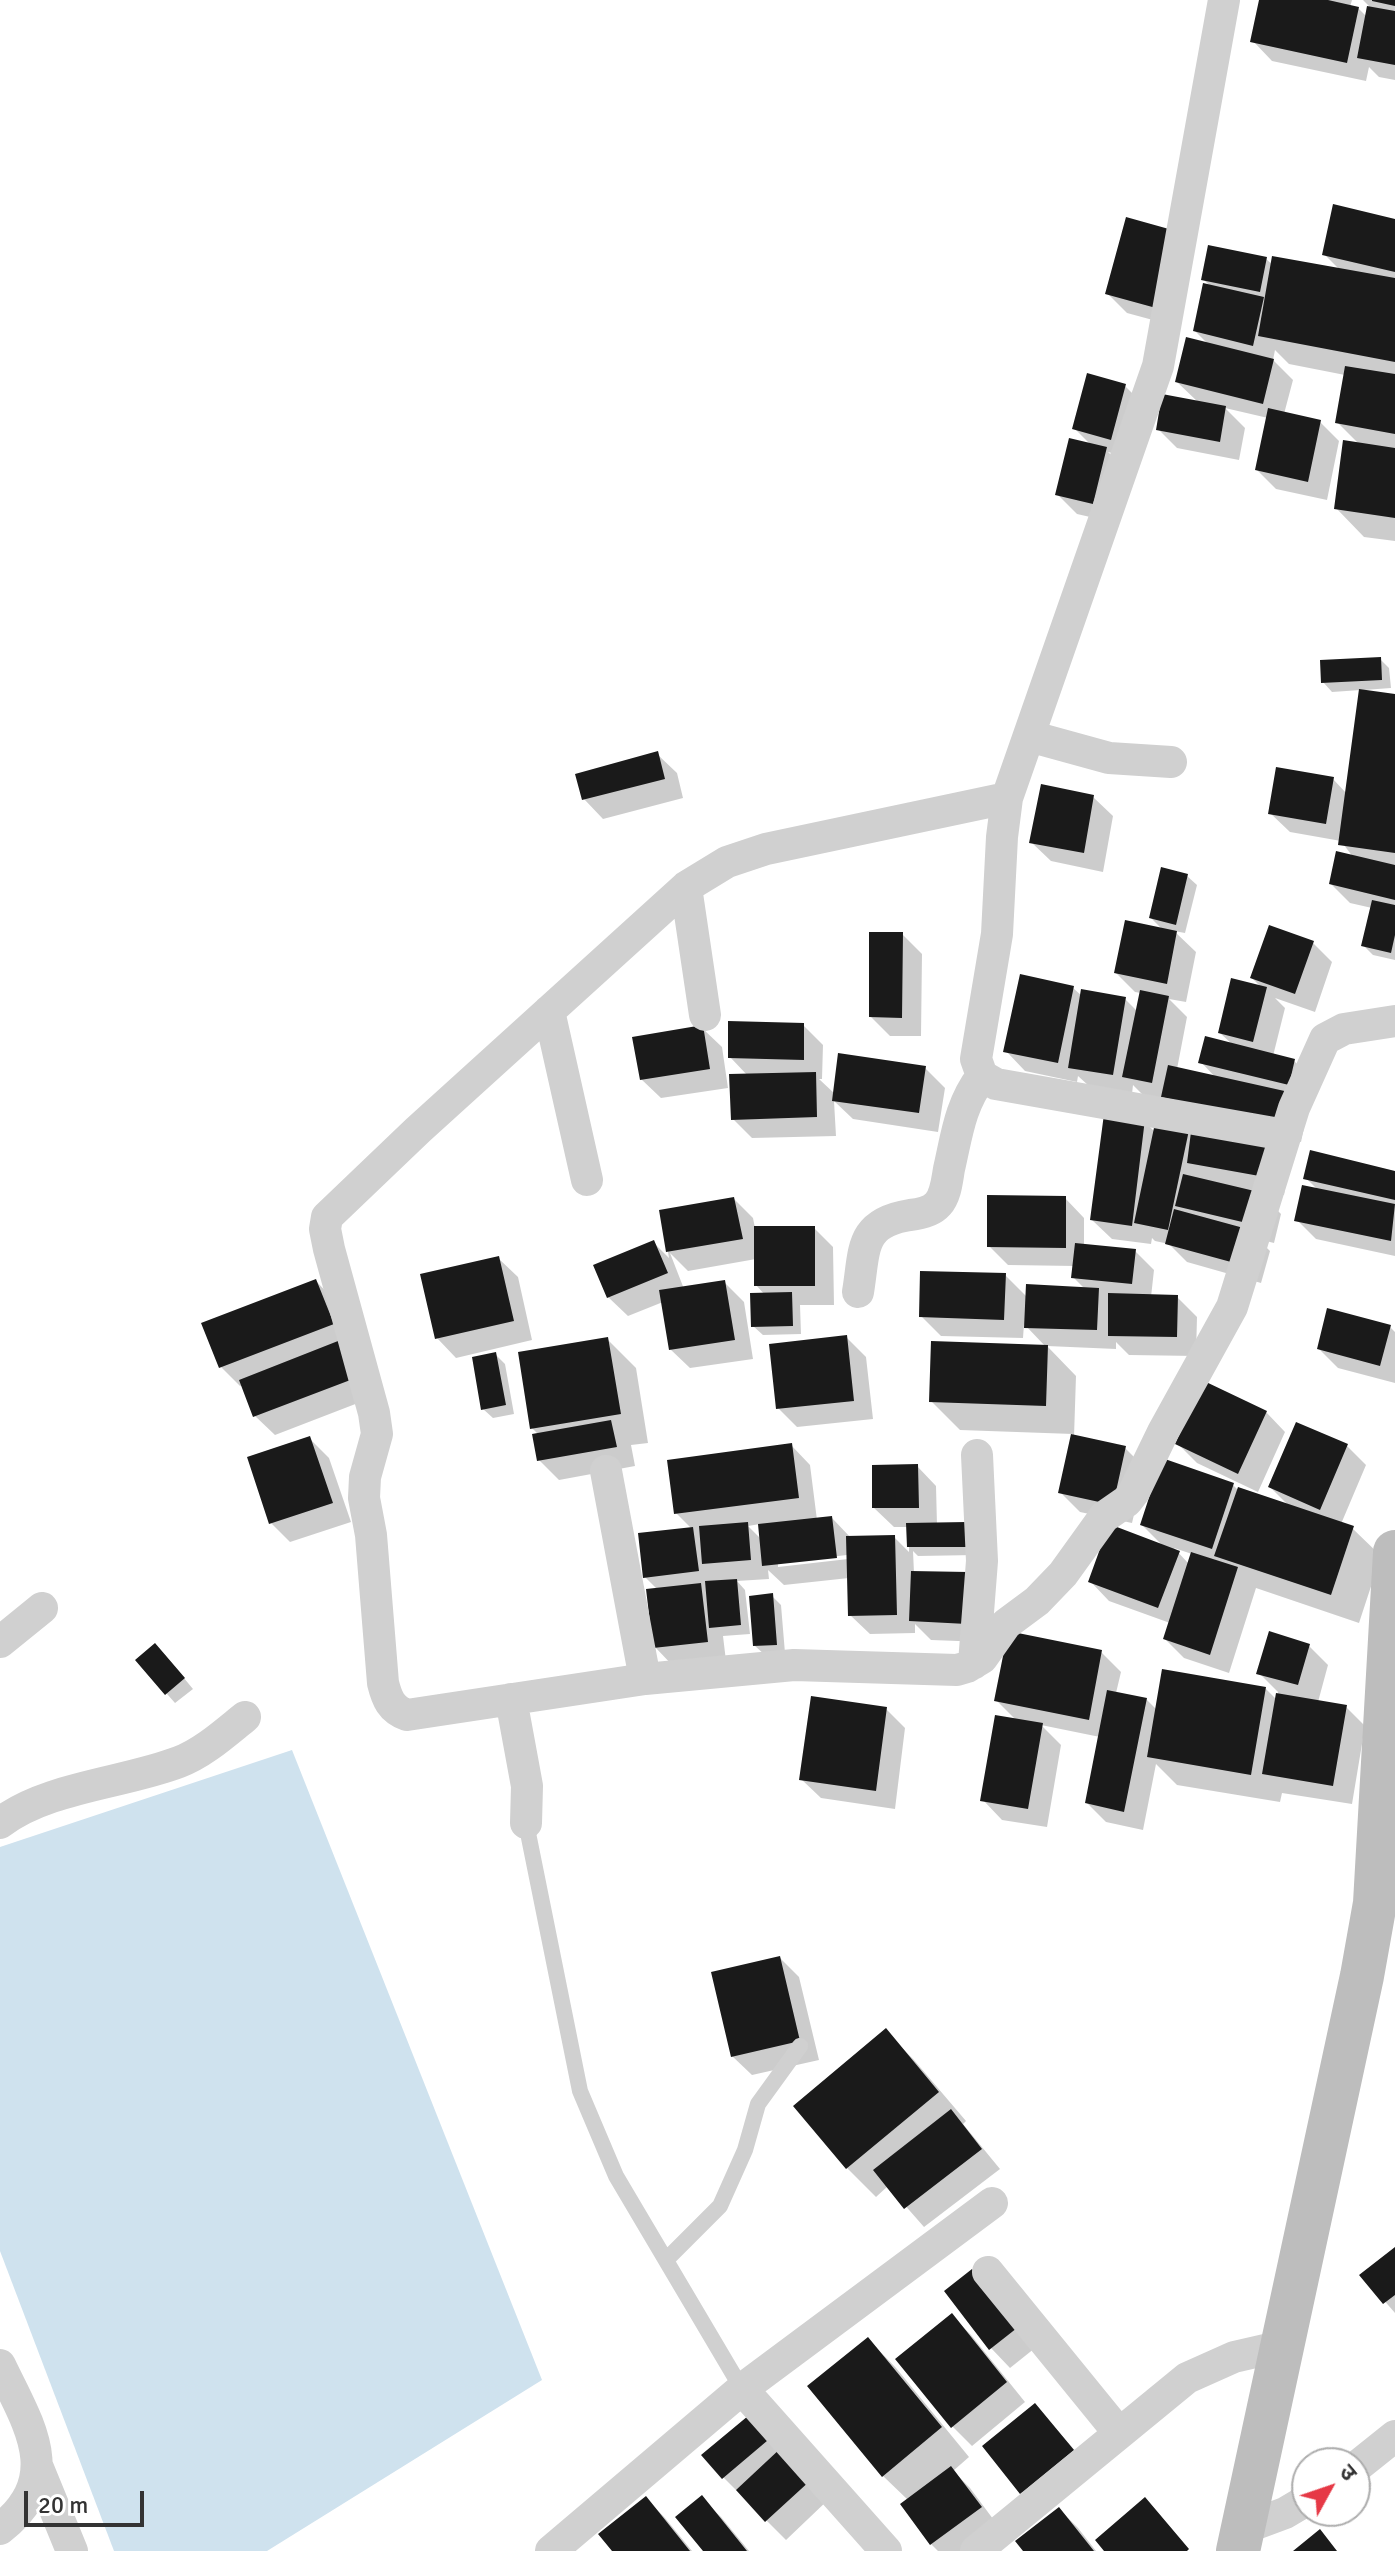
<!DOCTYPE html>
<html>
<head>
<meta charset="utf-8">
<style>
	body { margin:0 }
	#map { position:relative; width:1395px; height:2551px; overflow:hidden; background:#fff; font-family:Signika,"Noto Sans Devanagari",sans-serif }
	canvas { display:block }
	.north { position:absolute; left:1291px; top:2447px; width:80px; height:80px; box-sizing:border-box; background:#fff; border:2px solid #adadad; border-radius:50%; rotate:50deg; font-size:22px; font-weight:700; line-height:32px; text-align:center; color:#333 }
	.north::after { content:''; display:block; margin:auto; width:28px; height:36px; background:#e63946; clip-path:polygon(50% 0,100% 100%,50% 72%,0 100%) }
	.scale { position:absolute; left:24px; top:2491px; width:120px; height:36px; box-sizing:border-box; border:4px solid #333; border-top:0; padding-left:10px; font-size:24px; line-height:28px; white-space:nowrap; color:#333; -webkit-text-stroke:6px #fff; paint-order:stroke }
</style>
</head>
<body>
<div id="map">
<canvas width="1395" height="2551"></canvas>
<div class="north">उ</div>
<div class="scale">20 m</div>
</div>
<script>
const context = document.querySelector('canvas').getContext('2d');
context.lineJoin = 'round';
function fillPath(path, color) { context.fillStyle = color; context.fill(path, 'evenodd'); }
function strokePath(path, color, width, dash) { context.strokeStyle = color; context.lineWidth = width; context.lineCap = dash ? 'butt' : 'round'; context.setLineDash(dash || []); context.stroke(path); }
fillPath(new Path2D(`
	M292,1750L542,2380L267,2551H114L0,2251V1847Z`), '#cfe2ee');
fillPath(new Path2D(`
	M1261,0H1352L1350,7L1358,8L1367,17L1369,6L1363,0H1395V80L1379,77L1369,67L1366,81L1272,61L1253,41Z
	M1127,219L1175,326L1127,313L1108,294Z
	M1395,221V541L1364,537L1336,508L1360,445L1337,422L1345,375L1289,364L1275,350L1273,360L1293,380L1284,414L1320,422L1339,441L1327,500L1276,489L1257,470L1268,418L1225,408L1245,428L1239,460L1177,448L1158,429L1199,403L1177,382L1209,345L1195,331L1211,287L1203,279L1266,259L1273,265L1340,270L1324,254Z
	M1125,386L1144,405L1130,458L1108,452L1125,468L1112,522L1077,514L1057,494L1092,446L1074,428Z
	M1380,659L1389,668L1391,688L1364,690L1395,696V960L1373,955L1364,946L1372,908L1350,903L1331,884L1353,857L1341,841L1290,832L1270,813L1333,779L1347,794L1361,690L1332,692L1323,682Z
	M657,754L677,773L683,798L603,819L584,799Z
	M1093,797L1113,816L1103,872L1051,861L1031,842Z
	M1187,876L1197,885L1185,933L1174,931L1196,952L1186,1002L1169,999L1187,1017L1177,1069L1216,1078L1201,1062L1233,1045L1220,1033L1262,988L1252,978L1313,943L1332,962L1315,1012L1275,998L1285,1008L1273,1056L1294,1061L1314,1080L1301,1142L1183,1116L1144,1096L1133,1085L1132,1094L1089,1086L1078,1076L1077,1082L1025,1071L1006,1051L1073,988L1082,996L1125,999L1138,1012L1141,993L1135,992L1116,973L1163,930L1151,918Z
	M902,934L922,954L921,1036H890L871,1017Z
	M803,1025L823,1045L822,1079H819L835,1094L925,1068L945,1088L938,1132L853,1119L834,1101L836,1136L752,1138L733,1119L748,1076L730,1057Z
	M702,1028L722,1047L728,1088L661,1098L641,1079Z
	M1144,1121L1155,1132H1188L1289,1166L1284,1195L1257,1190L1281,1214L1274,1243L1258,1239L1270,1251L1261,1283L1187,1262L1169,1244L1155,1241L1152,1238L1151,1244L1112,1239L1092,1220Z
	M1395,1173V1256L1316,1239L1297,1220L1318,1190L1306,1178Z
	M1065,1198L1084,1218V1246L1135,1251L1154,1270L1151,1297H1177L1197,1317L1196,1356L1129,1355L1116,1342V1349L1047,1346L1076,1376L1074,1437L1125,1448L1145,1468L1132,1523L1080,1512L1060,1492L1073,1434L960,1430L931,1401L1046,1347L1024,1324L1023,1338L941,1336L921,1316L1005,1275L1027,1297L1085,1289L1073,1277L1075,1266L1008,1265L989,1246Z
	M734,1199L753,1218L755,1228H814L833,1247L834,1305H800L801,1334L763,1335L753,1326L765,1295L756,1285V1259L688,1271L670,1253L684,1289L724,1282L744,1302L753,1359L690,1368L670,1349L663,1302L628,1316L608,1297L654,1243L669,1258L661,1211Z
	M498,1258L518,1277L532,1340L456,1358L437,1338Z
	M316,1281L335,1301L371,1398L275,1435L255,1416L243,1385L240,1386L221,1367Z
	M1390,1327L1395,1332V1383L1338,1368L1319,1349Z
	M847,1338L866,1357L873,1419L797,1427L778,1408Z
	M607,1339L636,1368L648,1443L631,1445L635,1466L559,1480L539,1460V1435L532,1428Z
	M496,1355L505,1364L514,1414L493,1418L483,1409Z
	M1266,1412L1285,1432L1258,1492L1197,1463L1178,1444Z
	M309,1438L329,1458L351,1522L290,1542L271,1523Z
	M791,1445L810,1465L817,1520L832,1518L851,1538L894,1537L909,1552V1527H894L874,1508L917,1466L936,1486L937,1525L976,1555L918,1556L913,1551L914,1573L985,1642L931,1640L915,1624V1633L870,1634L850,1615L849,1578L784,1585L768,1570L769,1579L737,1581L745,1590L750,1634L723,1636L726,1661L674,1667L655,1647L658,1590L645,1577L692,1529L676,1513ZM760,1524L761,1539L748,1526ZM847,1555L848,1559L778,1567V1563Z
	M1347,1446L1366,1465L1341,1524L1352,1528L1381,1556L1359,1623L1256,1588L1229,1673L1184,1658L1165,1639L1170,1623L1109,1601L1090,1581L1165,1548L1142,1525L1233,1485L1238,1490L1289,1506L1270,1487ZM1174,1548L1192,1554L1189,1564Z
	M772,1596L781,1605L785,1653L765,1655L755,1646Z
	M1309,1646L1328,1665L1318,1702L1346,1707L1365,1726L1352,1804L1282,1793L1280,1802L1177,1785L1156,1764L1143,1830L1106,1822L1087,1803L1100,1737L1041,1725L1061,1745L1047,1827L1002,1820L983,1800L1017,1721L996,1700L1101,1652L1121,1672L1116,1693L1146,1699L1157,1710L1266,1689L1277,1700L1278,1692L1259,1673Z
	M164,1654L193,1689L175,1703L137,1660Z
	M886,1709L905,1728L895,1809L821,1798L801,1779Z
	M780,1958L799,1977L819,2060L752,2075L732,2056Z
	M885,2031L914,2060L966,2121L963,2124L1000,2169L924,2227L888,2186L876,2197L847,2168L796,2107Z
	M1395,2249V2313L1362,2275Z
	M991,2291L1035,2348L1010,2368L991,2348Z
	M952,2316L971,2335L1025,2402L972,2446L952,2426Z
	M868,2339L896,2368L969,2457L953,2471L970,2488L999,2527L967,2551H938L931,2544L908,2500L883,2476Z
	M1035,2405L1092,2470L1041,2512L1022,2492Z
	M754,2413L829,2499L786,2540L723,2477Z
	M646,2498L665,2518L692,2551H614Z
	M701,2498L721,2517L749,2551H706Z
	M1059,2509L1078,2528L1096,2551H1026Z`), '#0003');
fillPath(new Path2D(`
	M1259,0H1328L1359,7L1347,63L1250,42Z
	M1372,0H1395V6L1372,1Z
	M1367,6L1395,11V65L1357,58Z
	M1333,204L1395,219V272L1322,255Z
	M1126,217L1176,231L1156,308L1105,294Z
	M1208,245L1267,257L1260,292L1201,280Z
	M1272,256L1395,278V362L1258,336Z
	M1203,283L1264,297L1253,346L1193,331Z
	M1186,337L1274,359L1263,404L1175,382Z
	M1345,366L1395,374V434L1335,423Z
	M1087,373L1126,384L1111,440L1072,429Z
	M1162,394L1226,406L1220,442L1156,430Z
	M1268,408L1321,420L1308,482L1255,470Z
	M1069,438L1107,447L1093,504L1055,495Z
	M1343,440L1395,448V518L1334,509Z
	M1381,657L1382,680L1321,683L1320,660Z
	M1359,689L1395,694V853L1338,845Z
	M658,751L665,779L582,800L575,774Z
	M1276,767L1334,777L1326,824L1268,814Z
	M1041,784L1094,795L1084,853L1029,843Z
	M1336,851L1395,865V900L1329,884Z
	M1161,867L1188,874L1176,925L1149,918Z
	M1372,900L1395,905V935L1391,953L1361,946Z
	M1125,920L1177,931L1167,984L1114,973Z
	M1269,925L1314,941L1295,994L1250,978Z
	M869,932H903L902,1018L869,1017Z
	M1020,974L1074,986L1058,1063L1003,1052Z
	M1231,978L1267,987L1253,1042L1218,1033Z
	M1081,989L1126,997L1113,1075L1068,1068Z
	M1140,990L1169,996L1152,1083L1122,1077Z
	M728,1021L804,1023V1060L728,1058Z
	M703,1025L710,1069L640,1080L632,1037Z
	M1205,1036L1295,1059L1289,1085L1198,1063Z
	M838,1053L926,1066L919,1113L832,1101Z
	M1168,1065L1289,1092L1282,1124L1161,1097Z
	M816,1072L817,1117L731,1120L729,1074Z
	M1104,1114L1145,1119L1132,1226L1090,1220Z
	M1155,1123L1189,1130L1168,1230L1134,1223Z
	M1191,1132L1271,1145L1265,1177L1187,1163Z
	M1310,1150L1395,1171V1200L1303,1179Z
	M1183,1174L1263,1193L1255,1225L1175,1206Z
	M1302,1185L1395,1204L1391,1241L1294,1221Z
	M987,1195L1066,1196V1248L987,1247Z
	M734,1197L743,1239L666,1252L659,1210Z
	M1174,1209L1251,1230L1242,1265L1165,1244Z
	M754,1226H815V1286H754Z
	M654,1240L668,1273L607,1298L593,1265Z
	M1075,1243L1136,1249L1132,1284L1071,1278Z
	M499,1256L514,1321L435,1339L420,1274Z
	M920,1271L1006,1273L1004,1320L919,1317Z
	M316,1279L334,1324L219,1368L201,1323Z
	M725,1280L735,1340L669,1350L659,1290Z
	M1026,1284L1099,1288L1097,1330L1024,1328Z
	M792,1292L793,1326L751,1327L750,1293Z
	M1108,1293L1178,1295L1177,1337L1108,1336Z
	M1327,1308L1391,1325L1380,1366L1317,1349Z
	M847,1335L854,1401L776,1409L769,1344Z
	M608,1337L621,1414L530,1429L518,1352Z
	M338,1341L353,1379L253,1417L239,1380Z
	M931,1341L1048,1345L1046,1406L929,1402Z
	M496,1352L506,1405L481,1410L472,1357Z
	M1204,1381L1267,1411L1238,1474L1175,1444Z
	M611,1420L617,1447L537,1461L532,1434Z
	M1296,1422L1348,1444L1320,1510L1268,1487Z
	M1071,1434L1126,1446L1113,1505L1058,1493Z
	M310,1436L333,1503L269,1524L247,1457Z
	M792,1443L799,1498L674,1514L667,1460Z
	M1162,1458L1234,1483L1212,1549L1140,1525Z
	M918,1464L919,1508H872V1465Z
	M1238,1487L1354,1526L1331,1595L1214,1556Z
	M832,1516L837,1558L762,1566L758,1524Z
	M748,1522L751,1560L702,1564L699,1526Z
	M967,1522L968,1547H907L906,1523Z
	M1109,1524L1180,1551L1158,1608L1088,1582Z
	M693,1527L699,1571L643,1578L638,1533Z
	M895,1535L897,1615L848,1616L846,1536Z
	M1191,1552L1238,1567L1210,1655L1163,1639Z
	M911,1571L968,1572L967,1624L909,1621Z
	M737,1579L741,1625L709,1628L705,1581Z
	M701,1583L708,1642L653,1648L646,1589Z
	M773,1593L777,1645L753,1646L749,1596Z
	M1008,1631L1102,1650L1089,1720L994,1701Z
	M1269,1631L1310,1644L1298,1685L1256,1674Z
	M155,1643L185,1678L165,1695L135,1660Z
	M1162,1669L1266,1687L1251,1775L1147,1757Z
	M1107,1690L1147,1698L1124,1812L1085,1803Z
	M1276,1693L1347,1705L1333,1786L1262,1774Z
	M811,1696L887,1707L876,1791L799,1780Z
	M995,1715L1043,1723L1028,1809L980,1801Z
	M780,1956L800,2041L731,2057L711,1972Z
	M886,2028L939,2092L846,2169L793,2106Z
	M951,2109L982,2149L904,2209L873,2170Z
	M1395,2247V2295L1383,2304L1359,2275Z
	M972,2269L1017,2328L989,2350L944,2291Z
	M952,2313L1007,2382L951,2428L895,2359Z
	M868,2337L942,2427L882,2477L807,2386Z
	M1035,2403L1074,2450L1020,2494L982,2446Z
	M754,2411L774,2435L722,2479L701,2455Z
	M782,2447L812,2479L765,2522L736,2490Z
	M951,2466L982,2507L930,2545L900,2504Z
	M702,2495L747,2551H703L675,2517Z
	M646,2496L690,2551H612L598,2534Z
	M1145,2497L1189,2549L1187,2551H1104L1095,2540Z
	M1059,2507L1094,2551H1023L1015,2541Z
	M1320,2529L1337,2551H1293Z`), '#1a1a1a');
strokePath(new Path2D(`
	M526,1823L580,2091L616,2176L742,2389
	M666,2260L720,2206L745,2150L758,2104L800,2046`), '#d0d0d0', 16);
strokePath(new Path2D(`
	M1224,0L1158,366L1007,798L1002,837L997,934L976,1059L982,1076L996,1084L1285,1135
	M1029,736L1109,758L1171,762
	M1007,798L766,849L727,862L686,887L418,1130L327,1217L325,1229L329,1249L374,1413L377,1434L365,1477L364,1498L371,1535L383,1683C387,1699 391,1709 407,1715L645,1679L794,1665L957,1670L967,1667L982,1658L1006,1624L1037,1601L1063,1574L1104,1517L1127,1501L1134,1492L1163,1432L1232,1307L1294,1108L1325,1039L1344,1029L1395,1021
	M686,887L705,1015
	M549,1011L587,1180
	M858,1292C865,1250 859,1223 910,1215C920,1214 931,1212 938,1204C946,1195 947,1180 949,1169C957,1134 960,1105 982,1076
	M606,1471L645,1679
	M0,1642L42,1608
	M974,1663L982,1561L977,1455
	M511,1699L527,1786L526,1823
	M0,1823C46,1787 125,1783 179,1762C203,1753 225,1733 245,1717
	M988,2272L1119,2433
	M0,2365C28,2424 66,2477 0,2529
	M742,2389L886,2551
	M38,2468L72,2551
	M1355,2468L1395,2436
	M1242,2529L1285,2513L1307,2500
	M551,2551L742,2389L992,2203
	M976,2551L1187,2378L1234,2357L1282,2346`), '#d0d0d0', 32);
strokePath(new Path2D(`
	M1238,2551L1362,1976L1375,1903L1395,1552`), '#bdbdbd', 44);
</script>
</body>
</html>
